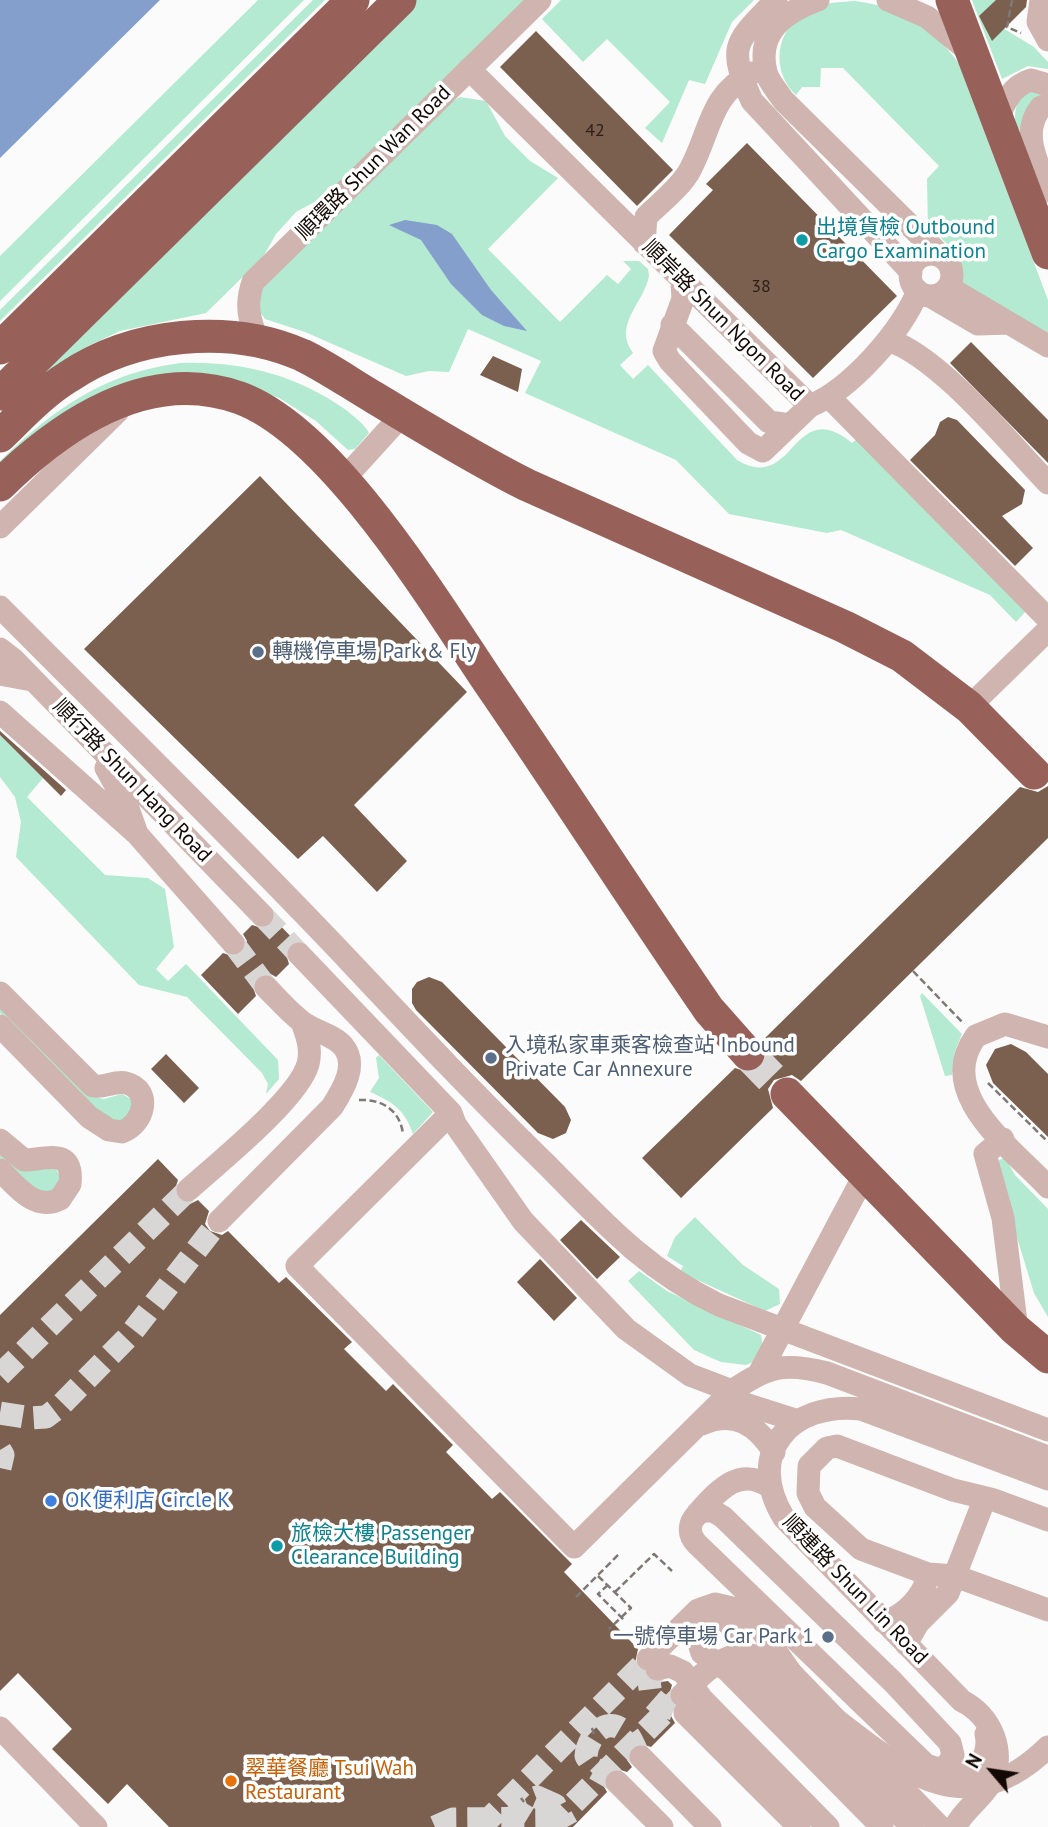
<!DOCTYPE html>
<html>
<head>
<meta charset="utf-8">
<style>
	body { margin:0 }
	#map { position:relative; width:1048px; height:1827px; overflow:hidden; background:#fbfbfb; font-family:"PT Sans",sans-serif }
	canvas { display:block }
	.north { position:absolute; left:957px; top:1736px; width:70px; height:70px; -webkit-text-stroke:5px #fff; paint-order:stroke; rotate:299deg; font-size:19px; font-weight:700; line-height:28px; text-align:center; color:#130904 }
	.north::after { content:''; display:block; margin:auto; width:24px; height:32px; background:#130904; clip-path:polygon(50% 0,100% 100%,50% 72%,0 100%) }
</style>
</head>
<body>
<div id="map">
<canvas width="1048" height="1827"></canvas>
<div class="north">N</div>
</div>
<script>
const context = document.querySelector('canvas').getContext('2d');
context.lineJoin = 'round';
function fillPath(path, color) { context.fillStyle = color; context.fill(path, 'evenodd'); }
function strokePath(path, color, width, dash) { context.strokeStyle = color; context.lineWidth = width; context.lineCap = dash ? 'butt' : 'round'; context.setLineDash(dash || []); context.stroke(path); }
function write(font, color, halo, rows, align = 'center') {
  context.font = font + ' "PT Sans","Noto Sans TC",sans-serif'; context.lineWidth = 7; context.setLineDash([]); context.textBaseline = 'middle'; context.strokeStyle = halo; context.fillStyle = color; for (const [text, x, y, turn = 0] of rows) {
    context.save(); context.translate(x, y); context.rotate((+turn || 0) * Math.PI / 180); context.textAlign = isNaN(turn) ? turn : align; if (halo) context.strokeText(text, 0, 0); context.fillText(text, 0, 0); context.restore();
  }
}
fillPath(new Path2D(`
	M258,0H304L0,301V256Z
	M313,0H325L0,321V310Z
	M414,0H524L329,194L296,212L276,234L263,257L206,313L120,331L88,346L48,375L42,369Z
	M561,0H754L732,22L705,84L689,80L662,143L645,128L670,102L607,39L583,62L542,19Z
	M972,0H1006L1001,27L1034,47L1048,62V69L1028,66L1002,79Z
	M855,1C899,6 934,27 959,64L1048,300V337L960,288C971,259 948,245 928,227L927,179L939,166L843,68H821L820,87H802L796,95C767,67 778,20 817,6C829,2 842,2 855,1Z
	M1031,89L1045,90L1024,129L1018,132C1012,115 1015,98 1031,89Z
	M460,97L486,101L505,136L530,161L558,178L488,249L560,322L607,275L618,284L631,269L623,261H639L648,269L649,276C644,303 612,325 633,353L620,365L633,379L648,365L737,460C795,495 792,394 852,443L857,439L1026,611L1016,622L990,595L841,530L827,533L729,514L676,460L525,393L541,361L468,329L449,372L429,371L406,376L305,332L265,319L256,307V297L263,288L446,105Z
	M181,363C241,361 297,375 346,410C354,417 364,423 369,433L355,449L348,450L316,421L279,398L242,384L202,377L0,469V461C53,409 106,372 181,363Z
	M0,735L43,778L27,797L105,875L148,878L165,889L174,947L156,969L168,981L186,964L278,1060L279,1079L266,1094L268,1084L262,1073L187,997L139,985L16,857L21,822L15,797L0,777Z
	M922,993L962,1034L955,1051L952,1075L945,1076L920,996Z
	M0,1008L87,1095L104,1099L122,1094L131,1099L134,1107L123,1121L115,1120L97,1111L0,1013Z
	M379,1055L433,1112L413,1134C405,1110 393,1102 370,1092L379,1078L376,1058Z
	M0,1150L56,1169L60,1176L57,1189L44,1193L25,1183L0,1158Z
	M1005,1157L1015,1175L1048,1209V1317L1034,1293L996,1169L998,1161Z
	M695,1217L743,1265L779,1289L780,1304L765,1311L680,1272L683,1266L667,1256L675,1237Z
	M639,1271L667,1291L761,1335L763,1346L753,1362L746,1365L721,1362L694,1350L628,1281Z`), '#b3ead1');
fillPath(new Path2D(`
	M0,0H160L0,158Z
	M405,220L437,225L452,234L491,290L527,331L504,326L482,315L451,284L421,240L389,225Z`), '#849fcc');
fillPath(new Path2D(`
	M996,0H1027L1026,7L992,41L979,16Z
	M536,31L673,170L637,206L500,67Z
	M747,143L897,296L813,378L669,235L713,190L706,184Z
	M971,342L1048,420V463L950,363Z
	M493,356L522,369L518,392L480,375Z
	M948,417L957,420L1025,490L1022,504L1002,516L1033,548L1015,566L910,460L935,435L940,422Z
	M260,476L467,692L354,805L407,861L377,892L323,836L298,859L84,649Z
	M0,731L66,790L61,796L0,735Z
	M1048,786V838L801,1081L792,1075L774,1080L768,1089L773,1108L681,1198L642,1158L735,1068L751,1073L761,1068L767,1051L762,1041L1020,787L1038,792Z
	M275,920L295,941L285,951L289,964L276,977L269,973L257,977L252,984L256,996L238,1014L201,975L223,953L235,957L243,953L247,941L243,934L252,925L265,929Z
	M429,977L442,982L565,1107L571,1120L566,1133L553,1139L538,1133L416,1010L412,1003V989L417,982Z
	M1011,1044L1026,1052L1048,1074V1137L993,1083L986,1065L995,1049Z
	M166,1054L199,1088L184,1103L151,1069Z
	M158,1159L178,1180L174,1192L178,1200L190,1204L198,1200L209,1211L205,1224L210,1231L222,1235L228,1231L279,1283L286,1277L352,1342L344,1349L386,1391L393,1384L453,1445L446,1452L492,1499L500,1492L572,1564L564,1572L638,1649L635,1663L647,1679L654,1683L668,1681L672,1685L668,1698L673,1706L671,1716L675,1723L651,1747L638,1743L631,1748L627,1760L632,1767L627,1772L614,1768L607,1773L603,1785L607,1792L573,1827H169L127,1784L108,1804L52,1749L72,1729L18,1673L0,1691V1315Z
	M581,1220L620,1257L597,1279L560,1240Z
	M540,1259L577,1298L554,1321L517,1282Z`), '#7b5f4f');
strokePath(new Path2D(`
	M262,915L299,954
	M233,943L266,987
	M0,1375L188,1190
	M0,1413L31,1418L46,1417L59,1407L129,1336L219,1221
	M0,1450L3,1455L0,1468
	M657,1669L649,1680L651,1697L659,1704L682,1712
	M615,1780L594,1768L586,1756C587,1738 605,1715 624,1731C632,1736 634,1748 639,1755
	M513,1820L524,1802L537,1797L555,1805L567,1827
	M435,1827L453,1819L559,1818
	M481,1827L648,1659
	M550,1827L682,1695`), '#d8d7d6', 23, [23, 11]);
strokePath(new Path2D(`
	M748,1054L787,1094`), '#d8d7d6', 33, [33, 17]);
strokePath(new Path2D(`
	M1012,0L1007,27L1021,33
	M913,971L964,1024
	M988,1083L1048,1142
	M359,1100C382,1099 400,1110 403,1134
	M608,1585L598,1594L624,1620
	M615,1592L654,1554L672,1571
	M576,1597L619,1554
	M592,1728L594,1734
	M521,1798L524,1802`), '#7e7976', 2.5, [7, 3.5]);
strokePath(new Path2D(`
	M776,0C736,42 726,44 752,101L911,272
	M818,0C785,12 756,32 766,72C768,81 778,92 783,100L942,257
	M888,0L927,17L970,52
	M1041,0L1038,22L1048,40
	M469,69L810,406C851,389 901,332 918,291
	M1048,105L1041,107C1020,133 1038,163 1048,191
	M997,121C1004,103 1011,86 1031,80L1048,85
	M644,243L646,217C660,203 681,187 690,170C711,131 709,95 752,73
	M910 275a21 21 0 1 1 42 0a21 21 0 1 1-42 0Z
	M682,282L683,299L664,351L670,361L748,443L763,451L810,406
	M948,287L1048,346
	M930,296L978,324L1009,323
	M672,325L769,422L790,425
	M888,340C940,357 1008,442 1048,483
	M258,342C249,319 245,305 253,282L540,0
	M830,398L1048,619
	M343,480L402,415
	M0,527L118,411
	M0,607C118,726 238,843 353,965C417,1033 481,1101 548,1166C603,1222 646,1270 719,1305L1048,1430
	M0,649L13,659L262,915
	M0,674L32,680
	M969,707L1048,630
	M0,712L137,834L233,943
	M106,768L127,806L136,831
	M299,954L451,1113L455,1124L523,1221L626,1329L690,1375L732,1391C768,1366 784,1362 827,1373L1048,1457
	M0,993L93,1086C105,1088 115,1080 126,1083C153,1090 144,1124 122,1132L109,1130L89,1117L0,1026
	M1048,1037L1005,1024L976,1036C934,1094 1011,1147 1048,1187
	M451,1113L297,1266L574,1547L732,1391
	M1003,1139L985,1154L1003,1218L1017,1330
	M0,1140L24,1160C45,1160 74,1146 70,1184L60,1199C35,1212 16,1186 0,1170
	M188,1190C217,1164 299,1098 308,1064C312,1049 307,1036 302,1022
	M219,1221L332,1107C342,1091 359,1065 343,1046C334,1035 313,1031 301,1021C288,1011 277,998 266,987
	M760,1372L865,1174
	M726,1398L795,1420
	M702,1424C734,1410 756,1424 774,1452
	M703,1511H713L723,1517L893,1682L950,1743L953,1755L947,1766L938,1769L926,1765L697,1544C686,1533 689,1518 703,1511Z
	M697,1514C718,1491 739,1465 770,1487
	M1048,1520L994,1500L953,1490L837,1446L827,1448L809,1466L808,1493L815,1507L861,1549L928,1574L955,1576L1048,1610
	M884,1622C905,1616 925,1595 928,1574
	M906,1644L918,1623L948,1593L985,1498
	M648,1659L698,1610L715,1604L740,1610L755,1621L791,1673L940,1827
	M657,1669L670,1666L683,1672L702,1699L828,1827
	M685,1713L799,1827
	M0,1728L96,1827
	M641,1757L710,1827
	M947,1766L963,1773C981,1768 990,1753 986,1734
	M617,1782L662,1827
	M882,1827L727,1670L702,1653L697,1637L705,1622C736,1607 735,1647 749,1662C802,1718 858,1772 912,1827
	M955,1827C964,1810 980,1800 990,1784C1008,1754 991,1715 962,1701L784,1518C744,1453 791,1401 861,1409L1048,1479`), '#cfb4af', 23);
strokePath(new Path2D(`
	M952,0L1048,253
	M0,348L353,0
	M0,394L400,0
	M0,436C22,415 42,393 68,377C133,333 229,323 302,355C327,367 351,384 375,398C425,428 475,459 527,485L845,627L902,656L969,707L1034,773
	M0,485C62,424 149,365 240,398C332,432 433,599 488,681C563,790 634,901 709,1010L748,1054
	M787,1094L1015,1329L1048,1357`), '#97615a', 33);
strokePath(new Path2D(`
	M598,1576L631,1608L609,1629`), '#7e7976', 2.5, [7, 3.5]);
strokePath(new Path2D(`
	M682,1695C718,1656 743,1639 791,1673
	M835,1719C906,1774 968,1825 1048,1747`), '#cfb4af', 23);
for (const [x, y, r, color] of [
	[802,240,7,"#0f9aa8"],
	[258,652,7,"#5c6f8a"],
	[491,1058,7,"#5c6f8a"],
	[51,1501,7,"#3f7fe0"],
	[277,1546,7,"#0f9aa8"],
	[828,1637,7,"#5c6f8a"],
	[231,1781,7,"#e8710a"]
]) { const dot = new Path2D(); dot.arc(x, y, r, 0, 2 * Math.PI); context.fillStyle = color; context.fill(dot); strokePath(dot, '#fff', 2.5); }
write('18px', '#2d1e17', null, [
	["42",595,131],
	["38",761,287]
]);
write('21px', '#130904', '#fff', [
	["順環路 Shun Wan Road",374,163,-45],
	["順岸路 Shun Ngon Road",723,321,45],
	["順行路 Shun Hang Road",132,781,46],
	["順連路 Shun Lin Road",855,1590,46]
]);
write('21px', '#0d838f', '#fff', [
	["出境貨檢 Outbound",816,228],
	["Cargo Examination",816,252],
	["旅檢大樓 Passenger",291,1534],
	["Clearance Building",291,1558]
], 'left');
write('21px', '#4e5e75', '#fff', [
	["轉機停車場 Park & Fly",272,652],
	["入境私家車乘客檢查站 Inbound",505,1046],
	["Private Car Annexure",505,1070],
	["一號停車場 Car Park 1",814,1637,"right"]
], 'left');
write('21px', '#366cbe', '#fff', [
	["OK便利店 Circle K",65,1501]
], 'left');
write('21px', '#c56008', '#fff', [
	["翠華餐廳 Tsui Wah",245,1769],
	["Restaurant",245,1793]
], 'left');
</script>
</body>
</html>
